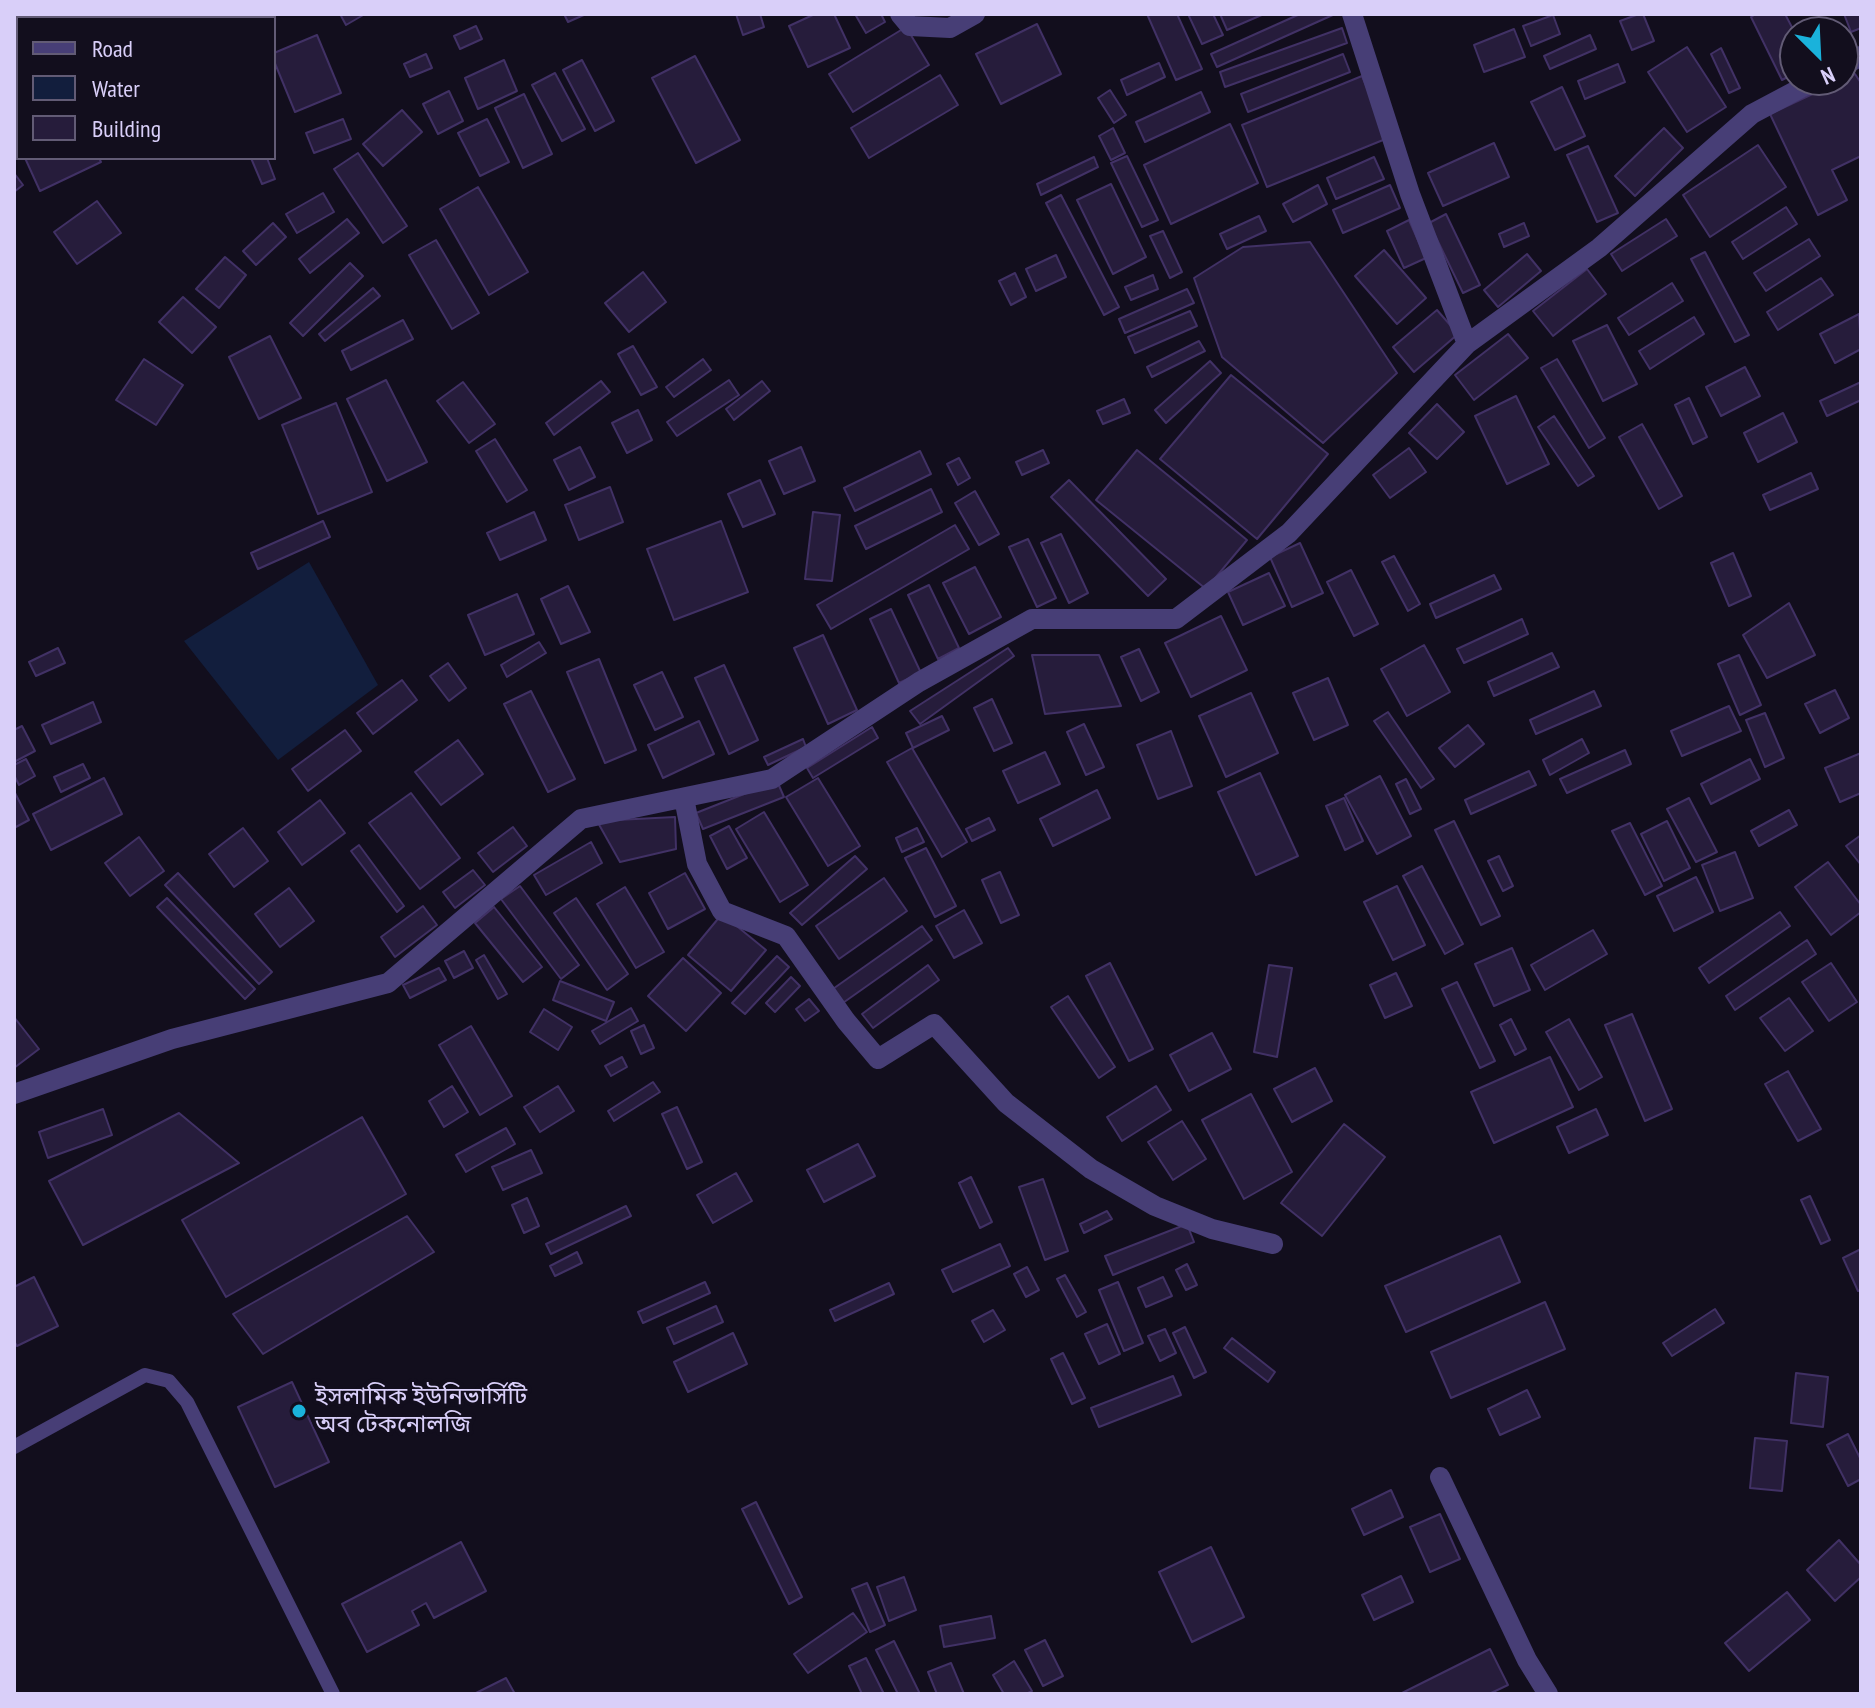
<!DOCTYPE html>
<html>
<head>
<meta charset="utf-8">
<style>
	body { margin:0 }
	#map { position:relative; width:1875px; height:1708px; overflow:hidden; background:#120e1d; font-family:"PT Sans Narrow",sans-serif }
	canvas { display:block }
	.frame { position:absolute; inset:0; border:16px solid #d9cff9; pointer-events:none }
	.legend { position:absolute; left:16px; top:16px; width:260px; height:144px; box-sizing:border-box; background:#120e1d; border:2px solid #625b75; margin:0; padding:10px 14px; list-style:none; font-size:24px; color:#d9cff9 }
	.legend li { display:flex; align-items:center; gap:16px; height:40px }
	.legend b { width:40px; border:2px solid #625b75 }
	.north { position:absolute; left:1779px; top:16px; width:80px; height:80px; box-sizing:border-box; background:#120e1d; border:2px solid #625b75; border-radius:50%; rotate:156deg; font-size:22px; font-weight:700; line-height:32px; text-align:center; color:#d9cff9 }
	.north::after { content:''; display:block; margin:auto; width:28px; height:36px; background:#1ab2db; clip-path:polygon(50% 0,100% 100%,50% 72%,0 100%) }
</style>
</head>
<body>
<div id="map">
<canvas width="1875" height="1708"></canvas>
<div class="frame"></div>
<ul class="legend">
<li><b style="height:10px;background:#473e76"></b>Road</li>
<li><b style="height:22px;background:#121e3d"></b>Water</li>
<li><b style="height:22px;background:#261c3b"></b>Building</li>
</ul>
<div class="north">N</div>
</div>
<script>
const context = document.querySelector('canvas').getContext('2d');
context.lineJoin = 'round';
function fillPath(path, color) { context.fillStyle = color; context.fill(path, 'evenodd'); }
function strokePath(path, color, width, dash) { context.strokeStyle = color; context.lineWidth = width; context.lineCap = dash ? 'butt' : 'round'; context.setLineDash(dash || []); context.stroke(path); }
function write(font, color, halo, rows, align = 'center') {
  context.font = font + ' "PT Sans Narrow","Noto Sans Bengali",sans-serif'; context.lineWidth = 8; context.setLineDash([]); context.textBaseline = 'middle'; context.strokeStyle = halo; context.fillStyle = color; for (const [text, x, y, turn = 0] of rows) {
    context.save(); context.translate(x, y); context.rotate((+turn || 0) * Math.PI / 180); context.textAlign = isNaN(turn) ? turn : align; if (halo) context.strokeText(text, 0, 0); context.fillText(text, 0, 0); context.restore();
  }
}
fillPath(new Path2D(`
	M309,562L378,685L278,760L184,641Z`), '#121e3d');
const building = new Path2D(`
	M14,14H28L18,18L14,25Z
	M52,14H76L77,15L73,18H47Z
	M114,14H130L125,18H108Z
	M201,14H221L223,18H203Z
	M340,14H365L346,25Z
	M564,14H586L568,22Z
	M736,14H760L764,27L743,35Z
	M815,14H834L850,48L808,67L789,26Z
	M855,14H881L885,22L866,33Z
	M1147,14H1177L1202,69L1176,80Z
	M1188,14H1213L1223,35L1202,44Z
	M1220,14H1264L1227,30Z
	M1300,14H1335L1217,67L1211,54Z
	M1639,14H1643L1654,41L1632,50L1620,21Z
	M1756,14H1785L1795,33V73L1782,80L1751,17Z
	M1844,14H1861V28L1851,32Z
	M1553,15L1560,34L1531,46L1523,26Z
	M1037,24L1061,74L1001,104L976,54Z
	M476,26L482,39L460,49L454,36Z
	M906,27L929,65L853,112L829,74Z
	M1342,28L1347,43L1225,87L1220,72Z
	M1514,29L1525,57L1484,72L1474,45Z
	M317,35L341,93L295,112L274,61V53Z
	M1590,35L1596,49L1550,69L1544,56Z
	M18,41V62L14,65V44Z
	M1687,47L1726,107L1687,132L1648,72Z
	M1721,48L1740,88L1729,93L1711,54Z
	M426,54L432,68L410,77L404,64Z
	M1343,54L1350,72L1248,112L1241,94Z
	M695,56L740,140L696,163L652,78Z
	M504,60L517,91L478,109L465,78Z
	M582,60L614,121L595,131L563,70Z
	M1159,63L1165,77L1127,95L1121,80Z
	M1618,64L1625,82L1585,99L1578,81Z
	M555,73L585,129L562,141L532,85Z
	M1855,74L1861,83V156L1832,170L1847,200L1818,215L1770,114Z
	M940,75L958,105L869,158L851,128Z
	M1362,76L1388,138L1267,187L1242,125Z
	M1562,87L1585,136L1555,150L1531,102Z
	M1110,90L1126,115L1114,123L1098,98Z
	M449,91L463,121L438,134L423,104Z
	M1201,92L1210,112L1145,142L1136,122Z
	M524,94L552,154L523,168L495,108Z
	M402,110L422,132L383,166L363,144Z
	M343,119L351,139L314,153L306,133Z
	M487,119L509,162L480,176L458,133Z
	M1230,124L1258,183L1171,224L1144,165Z
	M1113,128L1125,153L1111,160L1099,136Z
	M1664,128L1683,148L1635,196L1615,176Z
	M1494,143L1509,177L1443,206L1428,173Z
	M1758,145L1786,187L1710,237L1683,195Z
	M1588,146L1618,213L1597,222L1567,155Z
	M358,153L407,226L383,243L334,169Z
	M1127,156L1158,220L1142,227L1111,163Z
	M1094,157L1098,167L1041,195L1037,184Z
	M1374,157L1384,179L1336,199L1327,178Z
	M25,158H99L101,162L40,191Z
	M251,158H267L275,179L262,184Z
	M14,173L23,185L14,192Z
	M1111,184L1146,257L1113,274L1077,200Z
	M1318,185L1327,204L1293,222L1283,204Z
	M1390,185L1400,208L1343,233L1333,210Z
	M478,187L528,272L489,295L440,209Z
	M323,193L334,212L297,233L286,214Z
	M1061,195L1119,307L1104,315L1046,203Z
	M97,201L121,233L77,264L54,232Z
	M1786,207L1797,224L1743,259L1732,242Z
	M1446,214L1480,285L1463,293L1429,223Z
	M1259,216L1266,231L1227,249L1220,234Z
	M347,219L359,233L310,273L299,259Z
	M1666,219L1677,236L1622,271L1611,254Z
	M1409,220L1426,258L1404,268L1387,231Z
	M273,223L286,237L256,265L243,251Z
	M1524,223L1529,236L1504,247L1499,234Z
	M1163,231L1182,272L1170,278L1150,236Z
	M1809,239L1820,256L1766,291L1754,273Z
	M436,240L479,313L452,329L409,255Z
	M1310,242L1397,373L1323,443L1222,357L1194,278L1243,247Z
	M1384,250L1426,298L1397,324L1355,276Z
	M1705,252L1749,335L1735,342L1691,259Z
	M1527,254L1541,271L1498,307L1484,290Z
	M1056,255L1066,277L1036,291L1026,269Z
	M225,257L246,275L219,308L196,289Z
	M350,263L363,276L303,336L290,323Z
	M1587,269L1606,294L1553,336L1533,311Z
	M643,272L666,302L629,332L605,303Z
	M1015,273L1026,297L1011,305L999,281Z
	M1153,275L1158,289L1131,300L1125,287Z
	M1821,278L1833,295L1778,330L1767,312Z
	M1672,283L1683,301L1629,335L1618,318Z
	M373,288L380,296L325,341L319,334Z
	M1187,289L1194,303L1125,333L1119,319Z
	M183,297L216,327L192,353L159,322Z
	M1437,310L1458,334L1414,372L1393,347Z
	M1190,311L1197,326L1135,353L1128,337Z
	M1859,314L1861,349L1835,363L1820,334Z
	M1694,317L1704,334L1650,369L1639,351Z
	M403,320L413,339L351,370L342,351Z
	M1607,325L1637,384L1603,401L1573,341Z
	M1508,334L1528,358L1474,400L1455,375Z
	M270,336L301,398L259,419L229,357Z
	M1199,341L1205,351L1152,377L1147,367Z
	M633,346L657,387L641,395L618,354Z
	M144,359L183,385L156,425L116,400Z
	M703,359L711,370L674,397L666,387Z
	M1557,359L1605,438L1589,448L1541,368Z
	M1210,361L1221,373L1166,423L1155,410Z
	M1745,367L1760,396L1721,416L1706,387Z
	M1231,375L1328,454L1257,539L1160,459Z
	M386,380L427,462L387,481L347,399Z
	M729,380L739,395L677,436L667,422Z
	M601,381L610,392L554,435L546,423Z
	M762,381L770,391L734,420L726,409Z
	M463,382L495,424L469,443L437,401Z
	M1861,382V400L1827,416L1820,401Z
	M1516,396L1549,464L1507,484L1475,416Z
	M1689,398L1707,437L1693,444L1675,405Z
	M1124,399L1130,413L1103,424L1097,411Z
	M336,403L372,492L318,514L282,425Z
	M1437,404L1464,432L1437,459L1409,433Z
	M638,410L652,440L627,453L612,423Z
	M1783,413L1797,442L1758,462L1744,433Z
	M1554,416L1594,476L1578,486L1538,427Z
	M1642,424L1682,496L1659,509L1619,437Z
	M495,439L527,490L507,502L476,451Z
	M580,447L595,477L569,490L554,460Z
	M801,447L815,481L784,494L769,461Z
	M1409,448L1426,472L1390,498L1373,475Z
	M1043,450L1049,463L1022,475L1016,462Z
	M1137,450L1247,540L1206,589L1096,500Z
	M920,451L931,474L855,511L844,488Z
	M959,458L970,478L958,485L947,464Z
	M1811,473L1818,489L1770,510L1763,495Z
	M760,480L775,514L743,527L728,494Z
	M1069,480L1166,579L1148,596L1051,497Z
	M610,487L623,522L579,540L565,505Z
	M931,489L942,512L866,549L855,526Z
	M975,491L999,534L979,545L955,503Z
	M534,512L546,540L500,560L487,533Z
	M813,512L840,515L832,581L805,579Z
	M323,521L330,537L258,569L251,553Z
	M721,521L748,592L674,620L647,549Z
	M955,525L969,549L831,629L817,605Z
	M1061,534L1088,593L1069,603L1041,543Z
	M1028,539L1056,598L1037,607L1009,547Z
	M1300,543L1323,593L1292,607L1270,557Z
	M1733,553L1751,596L1729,606L1711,563Z
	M1394,556L1420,604L1408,611L1382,562Z
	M975,567L1001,617L969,634L943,583Z
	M1351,570L1378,624L1354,636L1327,582Z
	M1269,573L1285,606L1243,625L1228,592Z
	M1494,575L1501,589L1436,618L1430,604Z
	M929,585L959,648L938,659L908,595Z
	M568,586L590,632L561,644L541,599Z
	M517,594L534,634L485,655L468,615Z
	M1789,603L1815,655L1767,678L1743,635Z
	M891,609L921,673L899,683L870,619Z
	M1221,616L1247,670L1191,697L1165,643Z
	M1522,619L1528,634L1464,663L1457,649Z
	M823,635L857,710L828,724L794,648Z
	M539,642L546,653L507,677L501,665Z
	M1424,645L1450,692L1407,716L1381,669Z
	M58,648L65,663L36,676L29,662Z
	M1008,648L1014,656L920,724L910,711Z
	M1139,649L1159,692L1141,701L1121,657Z
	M1552,653L1559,667L1494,696L1488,682Z
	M1032,655H1099L1121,706L1045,714Z
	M1739,655L1761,705L1740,715L1718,664Z
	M599,659L636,750L605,763L567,672Z
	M448,663L466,688L449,701L430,676Z
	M724,665L758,740L729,754L695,678Z
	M662,672L683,717L655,730L634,685Z
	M1328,678L1348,725L1314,740L1293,693Z
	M402,680L417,700L373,734L357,713Z
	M1835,690L1849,718L1820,733L1805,704Z
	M531,691L575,779L548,792L504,704Z
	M1594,691L1601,706L1536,734L1530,720Z
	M1251,693L1278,753L1226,777L1199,716Z
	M992,699L1012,743L994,751L974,708Z
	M93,702L101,722L51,744L42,725Z
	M1729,706L1741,731L1682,756L1671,731Z
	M1388,712L1434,779L1421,788L1374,721Z
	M1765,713L1784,758L1765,767L1746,720Z
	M942,716L949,730L913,748L906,733Z
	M699,721L714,754L663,778L648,745Z
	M1084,724L1104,767L1086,775L1067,732Z
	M1468,725L1484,744L1455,767L1439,748Z
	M22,726L35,751L14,762V730Z
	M872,727L878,738L813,778L807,768Z
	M345,730L361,751L308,791L292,769Z
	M1171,731L1192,786L1158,799L1137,745Z
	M803,739L806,747L768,765L764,757Z
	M1582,739L1589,753L1550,775L1543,760Z
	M458,740L483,774L441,805L415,772Z
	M912,748L967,842L942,857L887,762Z
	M1625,750L1631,764L1567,793L1560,779Z
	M1045,752L1060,784L1018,803L1003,771Z
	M1861,753V793L1840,802L1825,768Z
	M26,759L35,776L19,785L14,775V765Z
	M1750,759L1760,779L1711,804L1701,784Z
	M83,764L90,778L61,792L54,777Z
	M1529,771L1536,785L1471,814L1465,800Z
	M1260,773L1298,856L1256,875L1218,792Z
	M1380,776L1411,836L1377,854L1345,795Z
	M104,778L122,814L51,850L33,814Z
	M818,778L860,846L828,866L786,797Z
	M1406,779L1421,809L1410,814L1396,784Z
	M777,781L784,797L703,829L696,813Z
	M1097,790L1110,818L1053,846L1040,819Z
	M14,791L29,820L14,828Z
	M411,793L460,858L420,889L369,823Z
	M1344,798L1363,841L1345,850L1326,806Z
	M1689,798L1717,852L1696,862L1667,809Z
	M320,800L345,833L302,865L278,832Z
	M1789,810L1797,825L1759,846L1751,831Z
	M764,812L808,885L780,902L736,829Z
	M675,817L676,849L620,862L597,821Z
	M989,818L995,830L972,841L966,829Z
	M1454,821L1500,916L1481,925L1435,830Z
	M1667,821L1690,868L1664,881L1641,834Z
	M1630,823L1662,886L1645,895L1612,831Z
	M729,826L747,858L727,869L710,836Z
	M513,827L527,846L493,872L478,853Z
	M243,828L268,861L234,887L209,854Z
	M917,828L924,842L902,852L896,838Z
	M1861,835V865L1846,846Z
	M139,837L164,871L130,896L105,863Z
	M591,842L602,863L546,895L534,875Z
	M359,845L404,906L397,912L351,851Z
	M926,848L956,906L935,917L905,858Z
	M1735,852L1753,898L1720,911L1702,865Z
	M855,856L867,869L802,925L790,913Z
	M1499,856L1513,886L1503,891L1488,861Z
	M1828,862L1861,905V912L1831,935L1795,887Z
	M1422,866L1463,944L1445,954L1403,876Z
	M473,870L485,885L455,908L443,892Z
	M1000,872L1019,915L1001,923L982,880Z
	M178,873L272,972L259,984L165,885Z
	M685,873L705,909L668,929L649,893Z
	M1696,877L1713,912L1674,931L1657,896Z
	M884,878L907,911L839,959L816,926Z
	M520,886L579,965L561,979L501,899Z
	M1397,886L1425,945L1393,960L1364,902Z
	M625,887L664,952L636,968L597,904Z
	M289,888L314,921L280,947L255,914Z
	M167,898L255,989L245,999L157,907Z
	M576,898L628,974L607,990L554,913Z
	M423,906L437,925L395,957L381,937Z
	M494,907L542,967L523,982L475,923Z
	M964,910L982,943L954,958L936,926Z
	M1780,912L1790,926L1709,983L1699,968Z
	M722,914L766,950L731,991L688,955Z
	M922,926L932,940L840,1005L830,991Z
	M1593,930L1607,954L1545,990L1531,965Z
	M1807,940L1816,954L1735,1010L1726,996Z
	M1512,948L1530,990L1494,1006L1475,964Z
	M464,951L473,968L454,978L445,961Z
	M484,955L507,994L498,999L476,960Z
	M777,956L789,967L745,1014L732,1003Z
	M683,958L721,993L686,1031L648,996Z
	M1110,963L1153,1049L1129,1061L1086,976Z
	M1831,963L1857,1002L1829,1021L1802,982Z
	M928,965L939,980L873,1028L862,1014Z
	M1269,965L1292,968L1277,1057L1254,1052Z
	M439,968L446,980L410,998L403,985Z
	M1396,973L1412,1006L1385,1018L1370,985Z
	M791,977L800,986L775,1012L766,1003Z
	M560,981L614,1002L606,1021L553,1000Z
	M1457,982L1495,1061L1480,1068L1442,989Z
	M1068,996L1115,1067L1099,1078L1051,1007Z
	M1789,998L1813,1031L1785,1051L1760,1018Z
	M809,999L819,1011L805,1021L796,1009Z
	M631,1008L638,1021L600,1044L592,1031Z
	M544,1009L572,1027L558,1050L530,1032Z
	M1632,1014L1672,1109L1645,1121L1605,1025Z
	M14,1017L39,1049L14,1068Z
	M1511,1019L1526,1049L1515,1055L1500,1025Z
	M1569,1019L1602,1077L1579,1090L1546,1032Z
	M644,1025L654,1048L641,1054L631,1031Z
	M471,1026L512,1096L480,1115L439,1045Z
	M1212,1033L1231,1069L1189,1091L1170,1055Z
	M622,1057L627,1067L611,1076L605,1066Z
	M1550,1057L1573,1107L1494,1143L1471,1092Z
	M1315,1068L1332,1101L1292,1122L1274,1089Z
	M1788,1071L1821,1129L1798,1141L1765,1084Z
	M653,1082L660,1092L614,1121L608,1111Z
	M452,1086L468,1112L444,1127L429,1101Z
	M558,1086L574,1111L540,1132L524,1107Z
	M1156,1086L1171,1110L1122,1141L1107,1117Z
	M1251,1094L1292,1172L1244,1199L1202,1120Z
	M677,1107L702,1162L687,1169L662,1114Z
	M103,1109L112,1135L48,1158L39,1132Z
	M1596,1109L1608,1135L1569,1153L1557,1127Z
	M179,1113L239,1163L83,1245L49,1181Z
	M362,1117L406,1194L226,1297L182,1220Z
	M1182,1121L1206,1159L1173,1180L1148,1142Z
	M1344,1124L1385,1157L1322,1236L1281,1203Z
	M506,1128L515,1144L466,1172L456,1155Z
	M858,1144L875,1176L824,1202L807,1170Z
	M531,1150L542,1173L503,1190L492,1167Z
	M736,1173L752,1201L713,1223L697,1195Z
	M971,1177L992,1222L980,1228L959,1183Z
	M1043,1179L1068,1251L1045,1260L1019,1187Z
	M1810,1196L1830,1240L1821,1244L1801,1200Z
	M527,1198L539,1226L524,1233L512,1205Z
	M626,1206L631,1216L551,1254L546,1244Z
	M1107,1211L1112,1219L1084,1233L1080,1224Z
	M407,1216L434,1252L263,1354L233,1314Z
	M1187,1224L1194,1242L1113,1275L1105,1256Z
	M1500,1236L1520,1282L1406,1332L1385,1286Z
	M1000,1244L1010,1266L953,1292L942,1270Z
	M1861,1249V1290L1858,1291L1843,1258Z
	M577,1252L582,1263L555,1276L550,1266Z
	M1187,1264L1197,1285L1186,1290L1176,1270Z
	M1027,1267L1039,1290L1026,1297L1014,1274Z
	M1065,1275L1086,1312L1077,1317L1057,1279Z
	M34,1277L58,1326L17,1346L14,1341V1287Z
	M1163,1277L1172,1296L1146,1307L1138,1288Z
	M705,1282L710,1293L643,1323L638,1312Z
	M1118,1282L1143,1343L1124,1351L1099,1290Z
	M889,1283L894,1294L835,1321L830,1310Z
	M1545,1302L1565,1349L1451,1398L1431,1352Z
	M716,1306L723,1322L674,1344L667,1328Z
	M1715,1309L1724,1323L1672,1356L1663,1343Z
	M993,1310L1005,1330L984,1342L972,1321Z
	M1107,1324L1120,1354L1099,1364L1085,1334Z
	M1185,1327L1206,1372L1194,1378L1173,1333Z
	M1165,1329L1176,1353L1160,1361L1148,1336Z
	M733,1333L747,1364L688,1392L674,1362Z
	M1232,1338L1275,1372L1268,1382L1224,1348Z
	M1063,1353L1085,1398L1072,1404L1051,1359Z
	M1796,1373L1828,1377L1823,1427L1791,1423Z
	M1173,1376L1181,1395L1099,1427L1091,1408Z
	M292,1382L329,1462L275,1487L238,1407Z
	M1527,1390L1540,1417L1500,1435L1488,1409Z
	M1848,1434L1861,1460V1479L1848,1486L1827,1445Z
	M1755,1438L1787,1441L1782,1491L1750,1488Z
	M1391,1490L1403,1517L1364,1535L1352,1509Z
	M756,1502L802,1597L789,1604L742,1509Z
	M1440,1514L1460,1559L1430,1572L1410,1527Z
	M1839,1540L1861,1565V1577L1835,1601L1807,1570Z
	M461,1542L486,1591L434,1618L426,1603L412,1611L419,1625L367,1652L342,1604Z
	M1211,1547L1244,1617L1192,1642L1159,1572Z
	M1401,1576L1413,1602L1374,1620L1362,1595Z
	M904,1577L916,1610L889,1621L877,1587Z
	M867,1583L885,1625L870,1632L852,1589Z
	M1787,1592L1810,1620L1749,1671L1725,1643Z
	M853,1613L867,1632L808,1673L794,1654Z
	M991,1616L995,1638L944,1647L940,1626Z
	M1045,1640L1063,1676L1043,1686L1025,1650Z
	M894,1641L920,1694H898L876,1650Z
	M1490,1649L1508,1685L1489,1694H1400Z
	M866,1658L884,1694H862L849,1666Z
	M1014,1661L1032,1691L1026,1694H1004L993,1675Z
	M951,1663L964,1694H937L928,1672Z
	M506,1678L515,1694H474Z`);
fillPath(building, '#261c3b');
strokePath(building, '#413165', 2);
strokePath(new Path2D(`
	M14,1447L145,1375L169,1381L187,1402L333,1694`), '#473e76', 14);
strokePath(new Path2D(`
	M900,14L910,26L950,28L975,14
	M1352,14L1410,194L1467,344
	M1843,66L1861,56
	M684,798L697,864L722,911L786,936L846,1021L878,1059L934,1024L1006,1103L1091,1169L1155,1206L1212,1229L1273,1244
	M14,1094L172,1039L388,983L581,819L772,779L919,682L1032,619H1176L1289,533L1467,344L1599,248L1752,114L1816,80
	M1440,1477L1527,1660L1548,1694`), '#473e76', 20);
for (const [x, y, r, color] of [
	[299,1411,8,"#1ab2db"]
]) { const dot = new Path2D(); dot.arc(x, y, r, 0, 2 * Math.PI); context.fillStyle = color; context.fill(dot); strokePath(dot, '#120e1d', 3); }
write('24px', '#d9cff9', '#120e1d', [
	["ইসলামিক ইউনিভার্সিটি",315,1397],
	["অব টেকনোলজি",315,1425]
], 'left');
</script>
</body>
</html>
